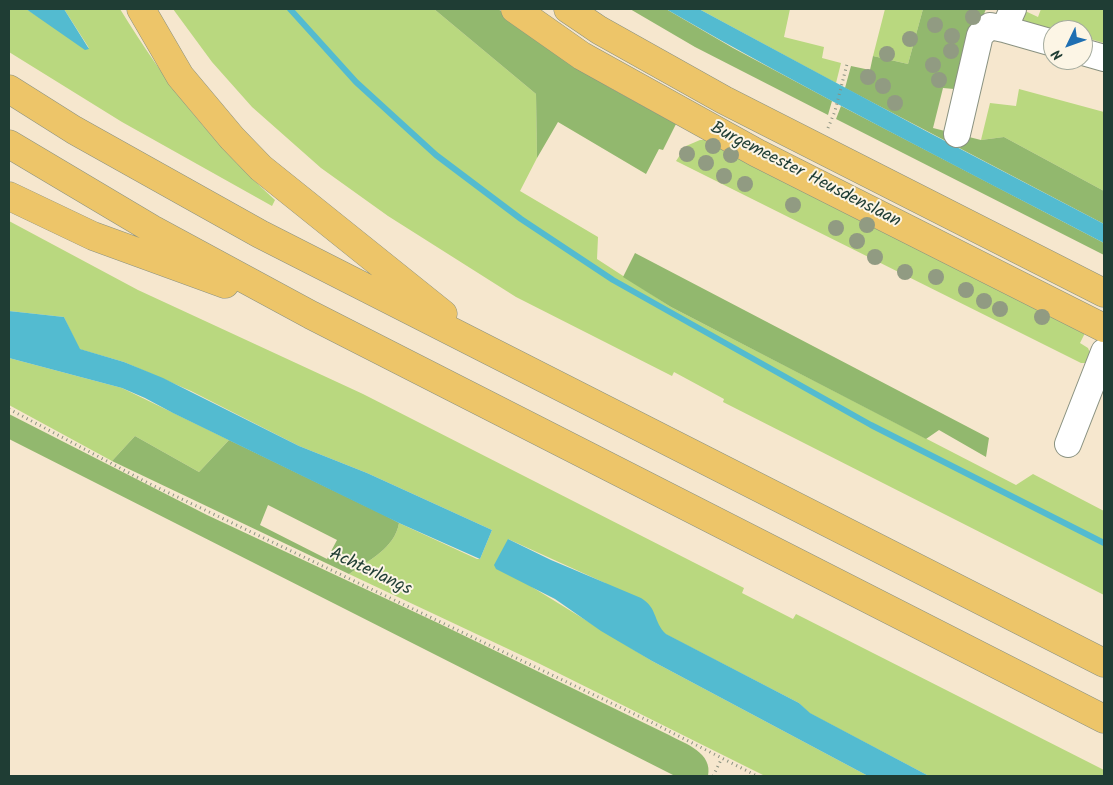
<!DOCTYPE html>
<html>
<head>
<meta charset="utf-8">
<style>
	body { margin:0 }
	#map { position:relative; width:1113px; height:785px; overflow:hidden; background:#f6e7ce; font-family:Kalam,sans-serif }
	canvas { display:block }
	.frame { position:absolute; inset:0; border:10px solid #1f3d34; pointer-events:none }
	.north { position:absolute; left:1043px; top:20px; width:50px; height:50px; box-sizing:border-box; background:#fcf5e5; border:1px solid #a4ab9e; border-radius:50%; rotate:228deg; font-size:14px; font-weight:700; line-height:20px; text-align:center; color:#1f3d34 }
	.north::after { content:''; display:block; margin:auto; width:18px; height:22px; background:#1f6fb2; clip-path:polygon(50% 0,100% 100%,50% 72%,0 100%) }
</style>
</head>
<body>
<div id="map">
<canvas width="1113" height="785"></canvas>
<div class="frame"></div>
<div class="north">N</div>
</div>
<script>
const context = document.querySelector('canvas').getContext('2d');
context.lineJoin = 'round';
function fillPath(path, color) { context.fillStyle = color; context.fill(path, 'evenodd'); }
function strokePath(path, color, width, dash) { context.strokeStyle = color; context.lineWidth = width; context.lineCap = dash ? 'butt' : 'round'; context.setLineDash(dash || []); context.stroke(path); }
function write(font, color, halo, rows, align = 'center') {
  context.font = font + ' Kalam,sans-serif'; context.lineWidth = 4; context.setLineDash([]); context.textBaseline = 'middle'; context.strokeStyle = halo; context.fillStyle = color; for (const [text, x, y, turn = 0] of rows) {
    context.save(); context.translate(x, y); context.rotate((+turn || 0) * Math.PI / 180); context.textAlign = isNaN(turn) ? turn : align; if (halo) context.strokeText(text, 0, 0); context.fillText(text, 0, 0); context.restore();
  }
}
fillPath(new Path2D(`
	M9,9H26L89,48L64,9H120C165,82 211,142 275,200L272,206L122,122L9,52Z
	M173,9H434L536,94L537,158L520,191L598,237L597,259L671,307L1016,485L1033,474L1104,511V595L723,402L724,399L674,372L672,376L516,297L388,216L321,168L252,107L212,62Z
	M699,9H790L784,37L824,47L822,58L841,63L836,83Z
	M885,9H923L908,64L873,56Z
	M1041,9H1104V43L1083,37V30H1053L1018,21L1023,10L1038,17Z
	M1019,89L1104,112V191L1004,137L981,140L990,103L1016,106Z
	M700,140H709L1085,333L1080,343L1088,348L1091,355L1086,363H1081L676,161L686,146Z
	M9,221L138,290L363,394L744,588L742,593L793,619L796,614L1104,770V776H929L809,713L799,703L665,634L605,583L508,539L532,587L652,661L868,776H765L538,663L349,574C368,561 395,548 399,523L477,559H480L492,530L367,473L299,446L191,391L124,362L79,349L64,317L9,311Z
	M9,358L122,388L229,440L199,472L135,436L112,461L9,405Z`), '#b9d87f');
fillPath(new Path2D(`
	M434,9H498L607,86L676,124L663,150L659,149L646,174L558,122L537,158L536,94Z
	M630,9H666L733,48L832,101L828,115L695,47Z
	M923,9H986L954,89L943,88L933,128L981,140L1004,137L1104,191V224L845,88L851,66L870,70L873,56L908,64Z
	M841,106L1104,243V255L836,119Z
	M635,253L989,438L986,457L939,430L926,439L671,307L623,277Z
	M9,414L207,515L438,623L669,735C686,744 713,753 708,776H675L9,439Z
	M135,436L199,472L229,440L386,516L399,523C395,548 368,561 349,574L112,461ZM268,505L337,540L327,559L260,525Z`), '#92b86e');
fillPath(new Path2D(`
	M26,9H64L89,49L85,50Z
	M666,9H699L924,130L1104,224V243C957,166 809,92 666,9Z
	M9,311L64,317L80,349L124,362L163,378L299,446L367,473L492,530L480,559L399,523L173,413L145,398L122,388L9,358Z
	M508,539L551,560L641,598C658,608 653,622 666,634L799,703L810,713L929,776H868L652,661L601,631L555,599L496,569L494,565Z`), '#53bbd0');
strokePath(new Path2D(`
	M290,9L356,82L436,155L521,219L613,280L871,425L1104,543`), '#53bbd0', 6);
const minor = new Path2D(`
	M1013,9L1004,29L1053,43
	M1083,52L1104,58
	M957,134L980,35L990,26L1004,29
	M1068,444L1104,352`);
const major = new Path2D(`
	M515,9L582,56L757,153L1104,328
	M568,9L599,30L724,100L1104,293`);
const highway = new Path2D(`
	M141,9L180,76L232,138L261,168L443,314
	M9,89L74,130L260,234L1104,663
	M9,144L152,229L311,315L1104,719
	M9,196L93,236L225,284`);
strokePath(minor, '#8a9281', 28);
strokePath(major, '#8a9281', 29);
strokePath(highway, '#8a9281', 29);
strokePath(new Path2D(`
	M828,128L835,111L847,64
	M9,409L148,483L653,723L757,776
	M713,776L721,760`), '#8a9281', 3, [1, 4]);
strokePath(minor, '#fff', 26);
strokePath(major, '#edc569', 28);
strokePath(highway, '#edc569', 28);
context.fillStyle = '#919b82';
for (const [x, y] of [
	[973,17],
	[935,25],
	[952,36],
	[910,39],
	[951,51],
	[887,54],
	[933,65],
	[868,77],
	[939,80],
	[883,86],
	[895,103],
	[713,146],
	[687,154],
	[731,155],
	[706,163],
	[724,176],
	[745,184],
	[793,205],
	[867,225],
	[836,228],
	[857,241],
	[875,257],
	[905,272],
	[936,277],
	[966,290],
	[984,301],
	[1000,309],
	[1042,317]
]) { context.beginPath(); context.arc(x, y, 8, 0, 2 * Math.PI); context.fill(); }
write('18px', '#1f3d34', '#fcf5e5', [
	["Burgemeester Heusdenslaan",805,176,27],
	["Achterlangs",370,573,25]
]);
</script>
</body>
</html>
